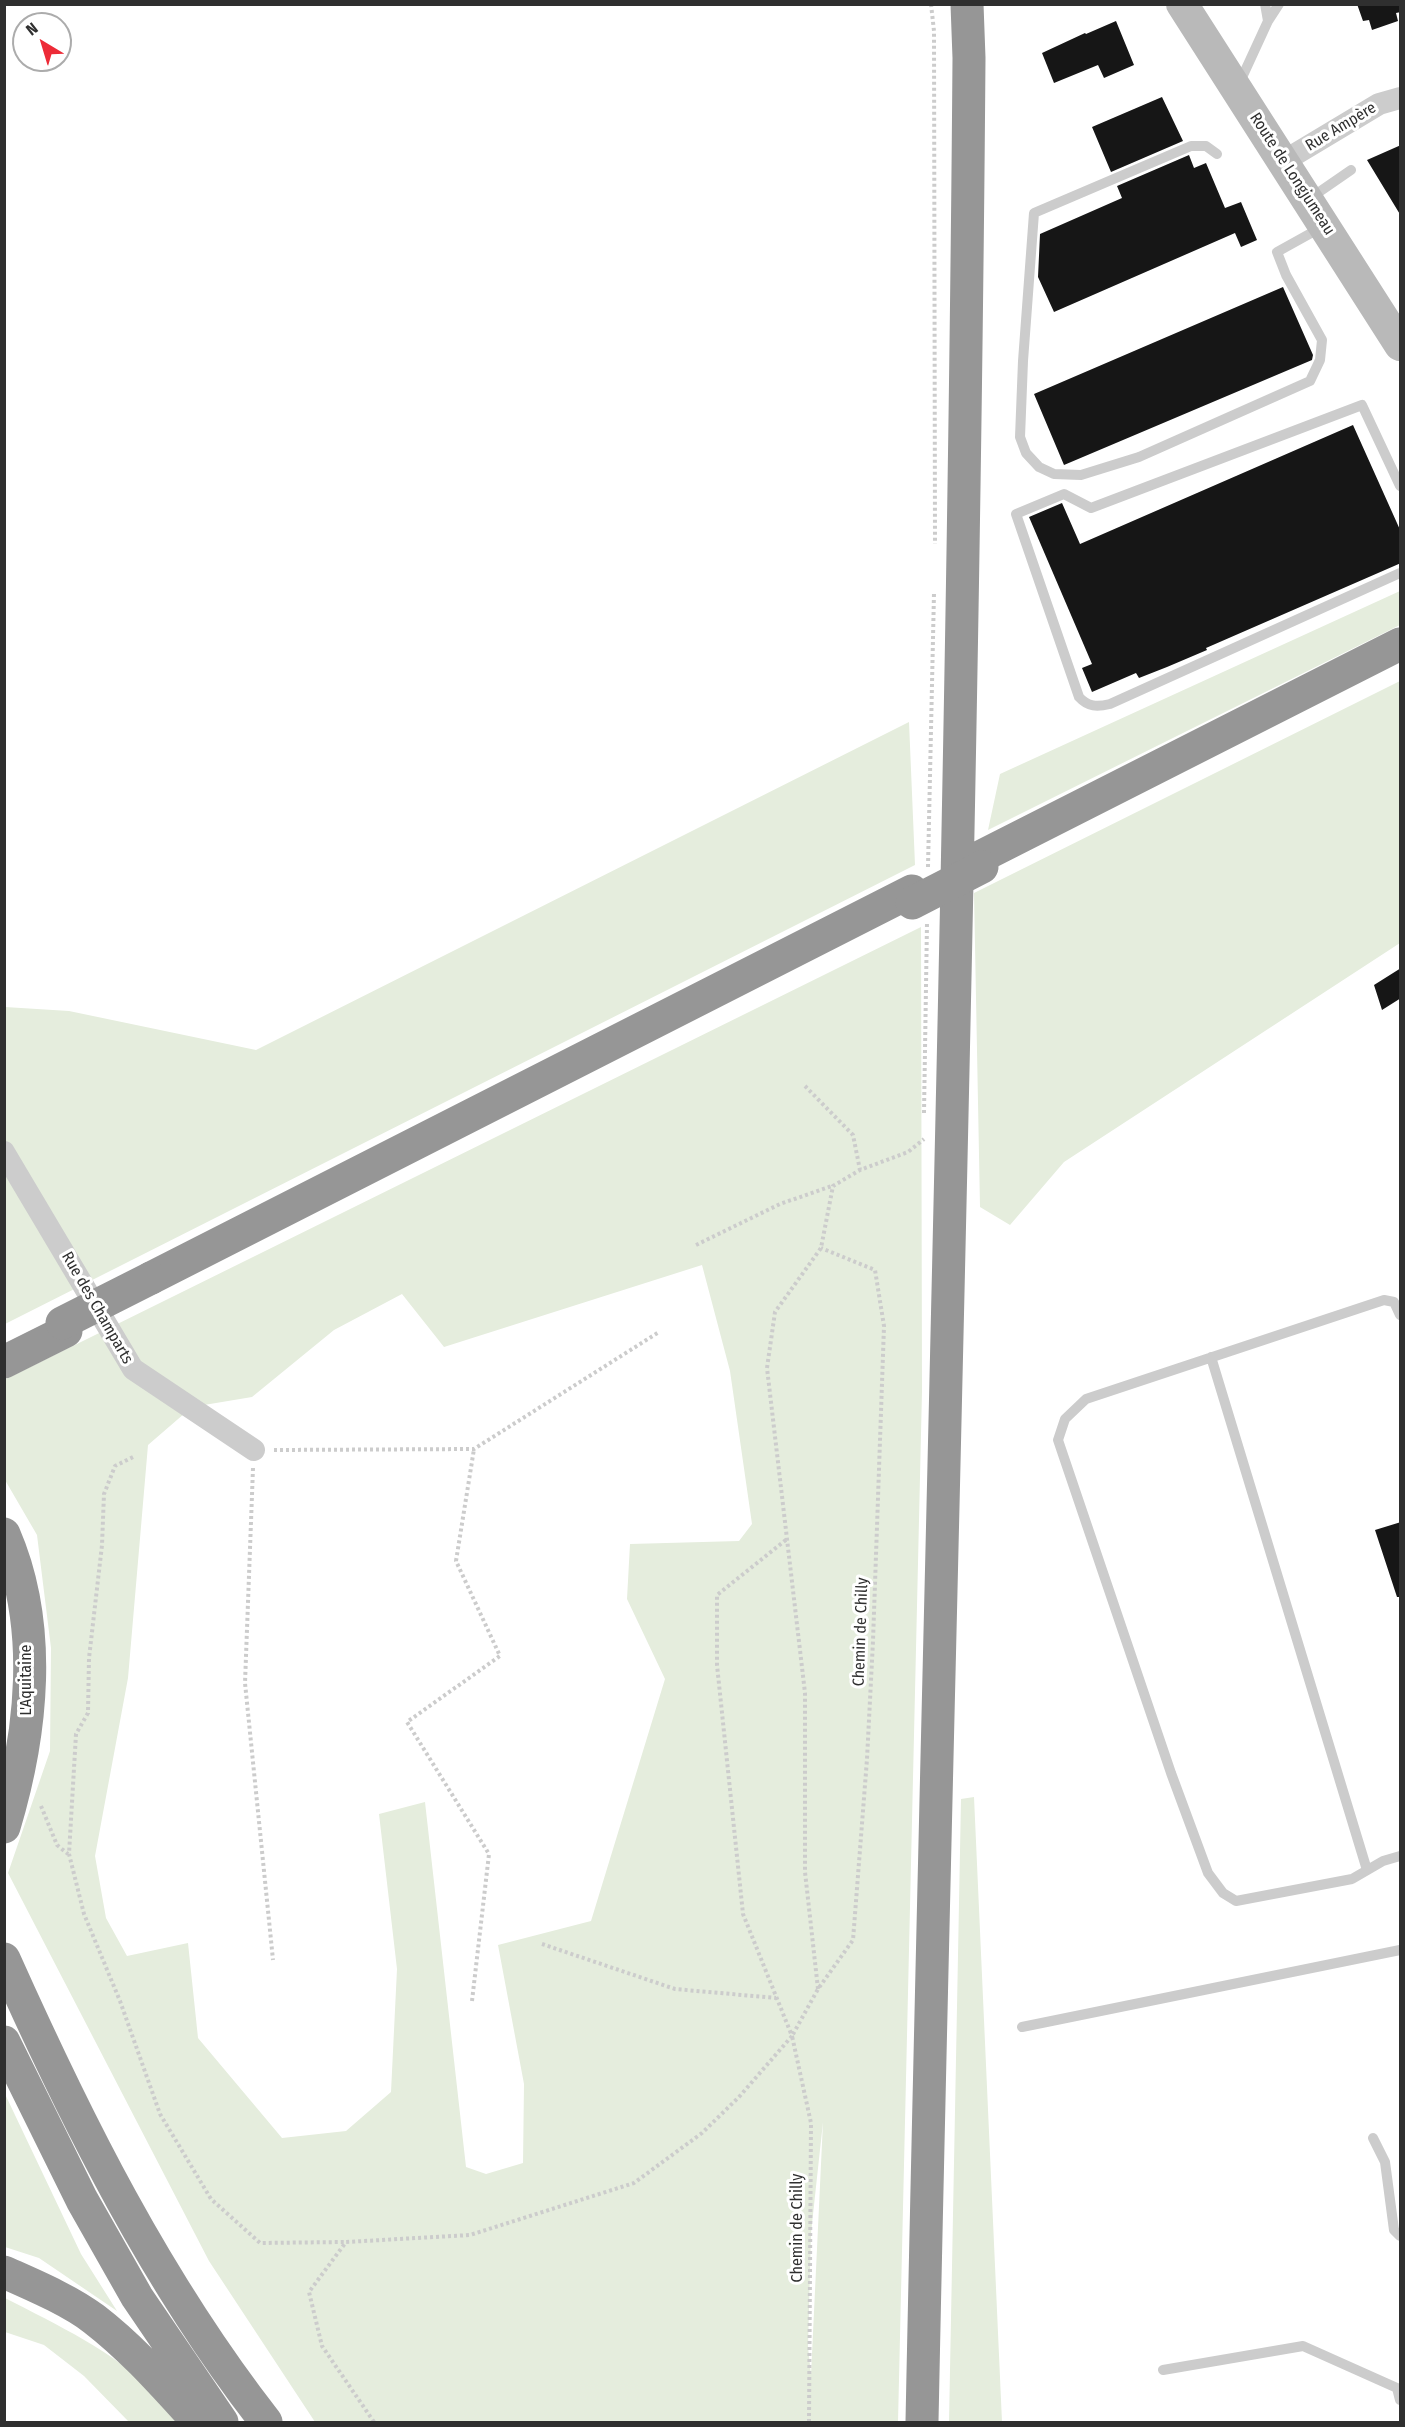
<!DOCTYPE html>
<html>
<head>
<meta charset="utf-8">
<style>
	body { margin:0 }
	#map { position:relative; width:1405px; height:2427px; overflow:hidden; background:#fff; font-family:"Fira Sans Condensed",sans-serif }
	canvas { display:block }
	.frame { position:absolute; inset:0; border:6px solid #2f2f2f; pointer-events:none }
	.north { position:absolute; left:12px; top:12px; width:60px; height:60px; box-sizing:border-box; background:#fff; border:2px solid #acacac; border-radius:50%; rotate:322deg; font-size:16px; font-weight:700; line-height:24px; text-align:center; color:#2f2f2f }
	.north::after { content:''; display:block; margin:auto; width:21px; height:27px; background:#ed2b37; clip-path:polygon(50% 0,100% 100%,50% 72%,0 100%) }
</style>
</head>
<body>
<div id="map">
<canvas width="1405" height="2427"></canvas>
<div class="frame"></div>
<div class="north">N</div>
</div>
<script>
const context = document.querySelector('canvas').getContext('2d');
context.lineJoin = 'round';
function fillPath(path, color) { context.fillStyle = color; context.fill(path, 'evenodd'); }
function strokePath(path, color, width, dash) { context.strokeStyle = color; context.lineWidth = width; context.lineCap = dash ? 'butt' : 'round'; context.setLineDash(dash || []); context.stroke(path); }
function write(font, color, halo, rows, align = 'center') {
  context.font = font + ' "Fira Sans Condensed",sans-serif'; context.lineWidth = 6; context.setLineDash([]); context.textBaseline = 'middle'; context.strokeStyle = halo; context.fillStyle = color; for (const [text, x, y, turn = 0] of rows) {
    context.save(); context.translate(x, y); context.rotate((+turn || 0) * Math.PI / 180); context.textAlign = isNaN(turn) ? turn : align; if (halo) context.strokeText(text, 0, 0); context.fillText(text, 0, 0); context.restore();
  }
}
fillPath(new Path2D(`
	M1400,591V625L988,830L1000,774Z
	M1400,681V943L1064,1162L1010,1225L980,1207L974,893Z
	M909,722L915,865L5,1324V1007L69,1011L256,1050Z
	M921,927L922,1391L898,2422H315L209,2261L8,1873L50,1751L51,1648L37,1535L5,1480L4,1380ZM702,1265L730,1371L752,1524L739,1541L630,1544L627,1599L665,1679L591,1921L498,1945L524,2084L523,2163L486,2174L466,2167L425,1802L379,1814L397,1969L391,2092L346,2131L282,2138L198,2038L188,1943L127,1956L106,1918L95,1856L128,1678L148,1445L192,1407L252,1397L334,1330L402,1294L444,1347ZM823,2122L811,2375L808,2347L811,2233Z
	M974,1797L1002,2422H949L961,1799Z
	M5,2094L81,2254L117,2311L39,2258L5,2247Z
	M5,2298C57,2325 114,2351 156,2394C165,2403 172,2413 180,2422H129L84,2376L44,2345L5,2332Z`), '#e5eddd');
fillPath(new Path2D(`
	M1357,4H1401V12L1396,13L1398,21L1372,30L1369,20L1363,21Z
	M1116,21L1134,65L1104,78L1098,65L1054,83L1042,53L1085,33L1086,34Z
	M1162,97L1183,141L1111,172L1092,127Z
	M1401,145V216L1367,160Z
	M1189,155L1194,168L1206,163L1225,208L1241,202L1257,240L1241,247L1235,233L1054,312L1038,277L1040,234L1122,198L1117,186Z
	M1283,287L1313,355L1312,360L1064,465L1034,394Z
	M1353,425L1401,532V563L1206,648L1207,650L1167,667L1139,678L1136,673L1092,692L1082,668L1092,664L1029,517L1062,503L1080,544Z
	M1401,968V998L1382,1010L1374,985Z
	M1401,1522V1597H1397L1375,1530Z`), '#161616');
strokePath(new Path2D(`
	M931,4L934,31L935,544
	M928,867L934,593
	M805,1086L853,1135L860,1170
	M924,1113L927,923
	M696,1245L780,1204L832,1186
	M274,1450L474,1449L659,1332
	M133,1457L115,1466L104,1494L102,1545L89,1658L88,1713L76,1734L69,1854L84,1914L120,2001L160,2114L211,2199L260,2243L345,2242
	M253,1468L245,1683L273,1960
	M41,1806L57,1845L68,1854
	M542,1944L675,1989L776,1998
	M818,1989L805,1872V1693L767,1368L775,1312L821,1248L833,1186L860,1170L908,1152L924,1139
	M472,2001L489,1854L407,1722L500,1656L456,1561L474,1449
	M374,2422L322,2346L309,2292L346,2242L470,2235L634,2183L702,2133L739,2097L792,2036L743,1914L717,1665V1595L787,1539
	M809,2422L811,2123L792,2036L818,1989L853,1940L867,1759L873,1641L884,1326L875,1270L821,1248`), '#ccc', 4, [3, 3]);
strokePath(new Path2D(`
	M1268,21L1279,4
	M1239,84L1268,21L1265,4
	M1217,154L1206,146H1191L1034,213L1023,361L1020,437L1026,453L1039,467L1054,474L1081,475L1139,457L1310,381L1320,360L1322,340L1286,275L1277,252L1322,227
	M1309,199L1351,170
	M1400,486L1362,405L1091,508L1064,494L1016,514L1079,697C1088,707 1097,707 1110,704L1400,573
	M1400,1315L1394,1302L1384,1300L1086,1399L1065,1419L1058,1440L1171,1773L1208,1873L1223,1893L1236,1901L1352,1879L1383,1861L1400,1856
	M1211,1357L1367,1870
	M1022,2027L1400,1950
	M1373,2138L1385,2162L1394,2230L1400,2236
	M1163,2370L1303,2346L1397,2388L1400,2400`), '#ccc', 10);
strokePath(new Path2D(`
	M1284,161L1379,104L1400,98
	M4,1152L133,1369L254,1450`), '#ccc', 22);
strokePath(new Path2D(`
	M1182,4L1400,345`), '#b9b9b9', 32);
strokePath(new Path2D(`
	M982,856L1400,644
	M151,1278L912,891
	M4,1362L66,1331
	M4,1534C44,1626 32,1734 4,1827
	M4,1959C77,2122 156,2281 266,2422
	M4,2042L82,2200L137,2297L222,2422
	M4,2272C33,2285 69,2300 94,2319C133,2349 165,2386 198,2422
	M922,2422C938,1634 963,846 969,58L967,4`), '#969696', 33);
strokePath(new Path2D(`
	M912,903L982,867
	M62,1323L151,1278`), '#969696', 33);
write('16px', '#2f2f2f', '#fff', [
	["Rue Ampère",1341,127,-31],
	["Route de Longjumeau",1292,174,57],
	["Rue des Champarts",97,1308,60],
	["Chemin de Chilly",861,1632,-88],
	["L'Aquitaine",27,1680,-90],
	["Chemin de Chilly",798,2228,-90]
]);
</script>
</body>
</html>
